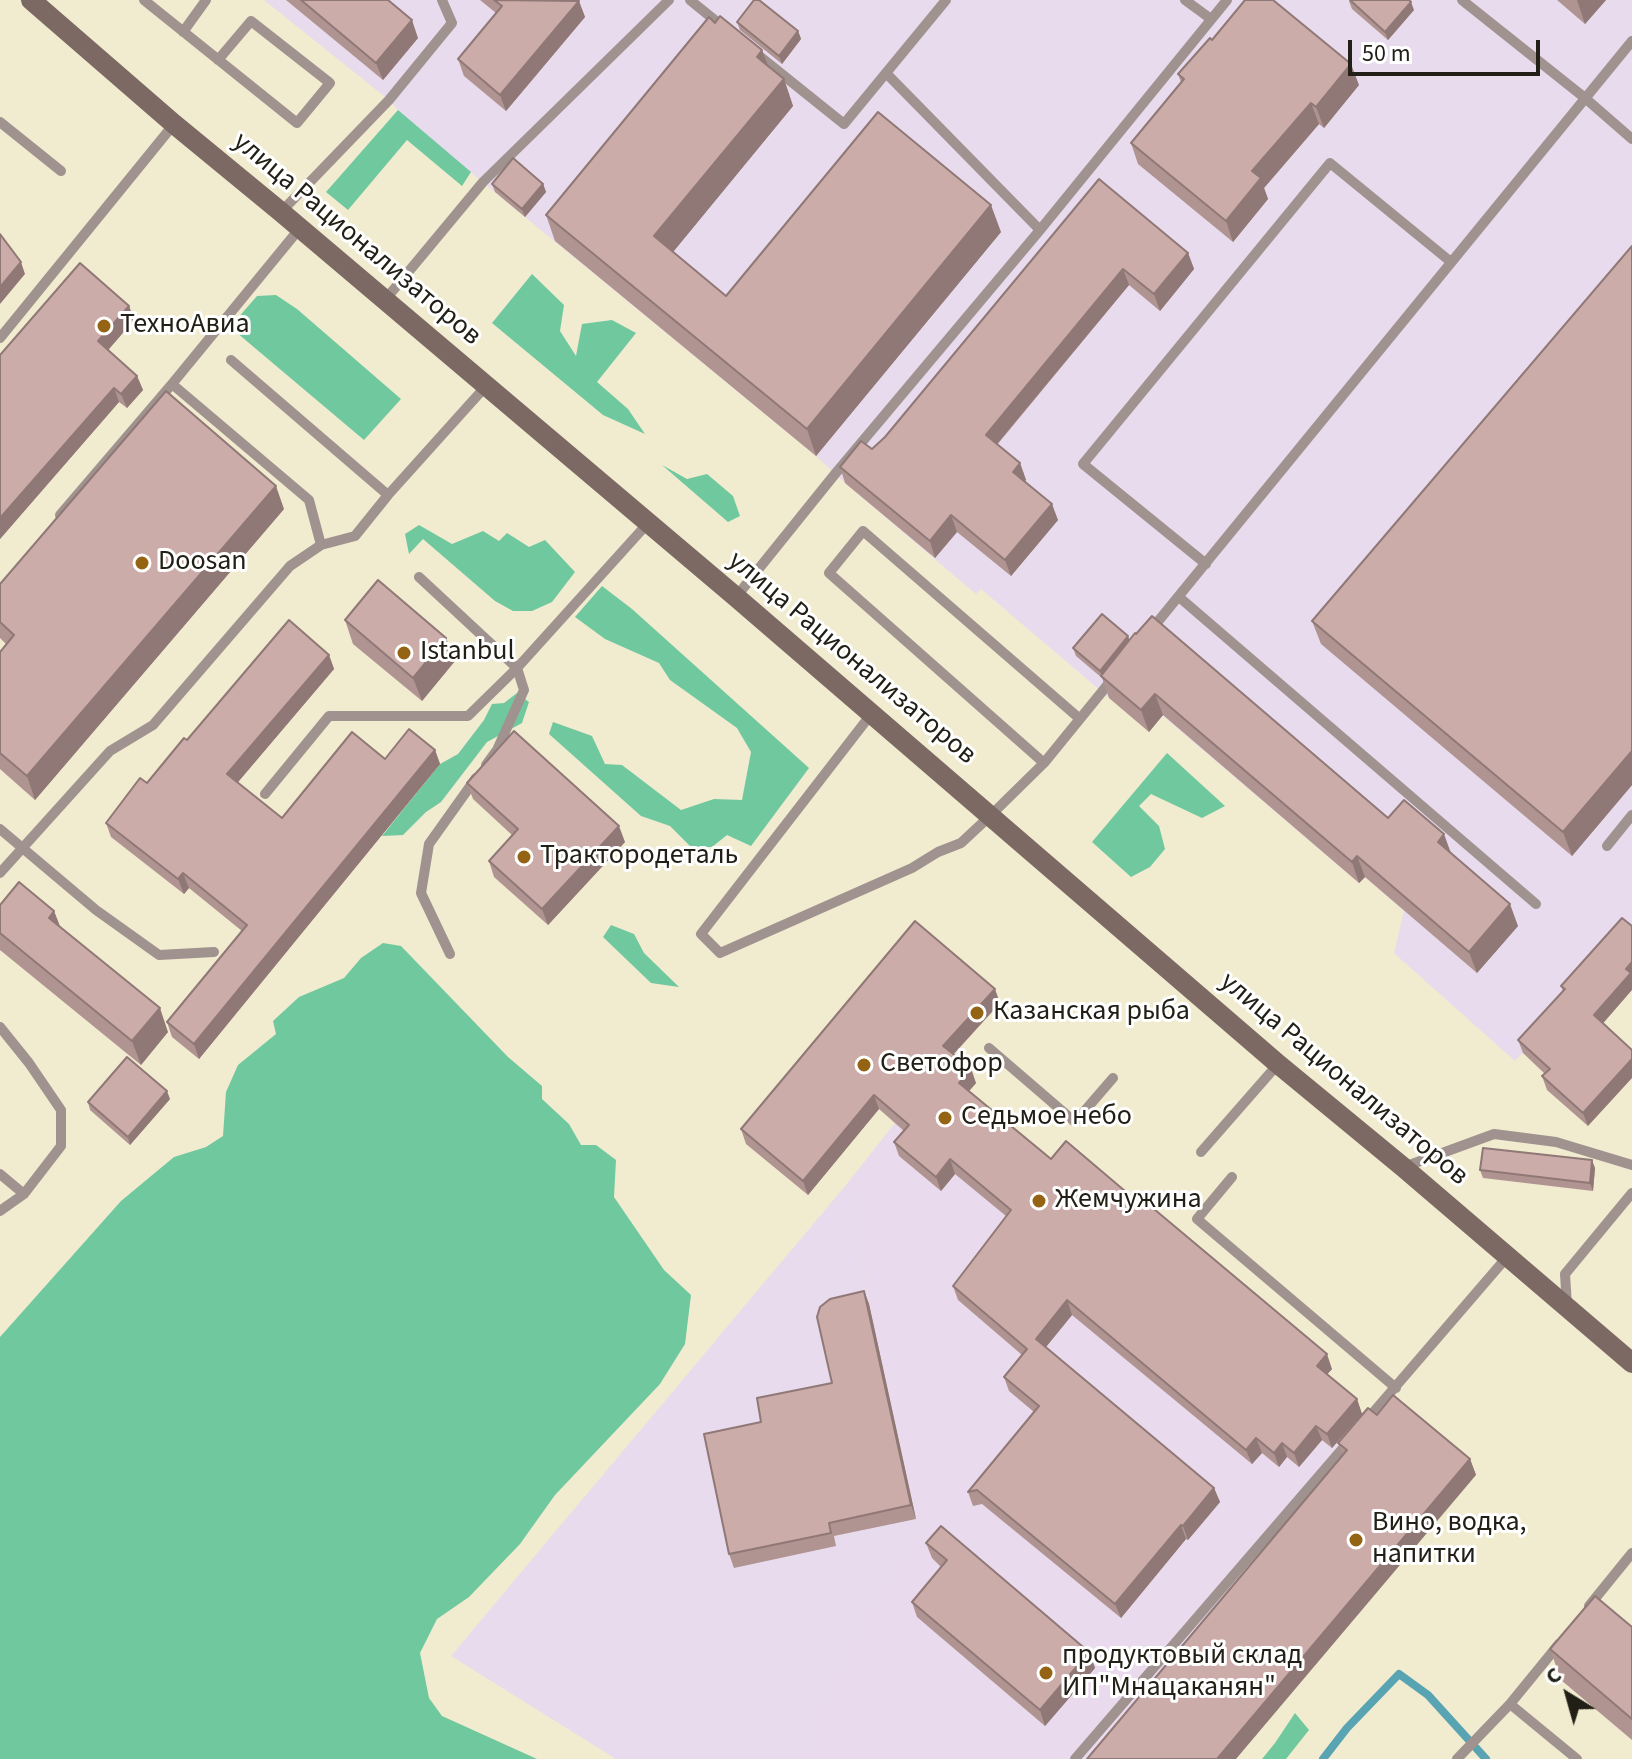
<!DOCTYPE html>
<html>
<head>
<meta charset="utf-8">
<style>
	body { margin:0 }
	#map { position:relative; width:1632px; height:1759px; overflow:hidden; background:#f1ebcf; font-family:"Source Sans 3",sans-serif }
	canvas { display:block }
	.north { position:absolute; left:1528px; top:1655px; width:80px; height:80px; -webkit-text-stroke:6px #fff; paint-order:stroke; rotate:323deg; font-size:22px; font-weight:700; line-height:32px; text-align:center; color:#222016 }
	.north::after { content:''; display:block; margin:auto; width:28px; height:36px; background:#222016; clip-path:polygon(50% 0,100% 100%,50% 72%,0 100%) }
	.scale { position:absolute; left:1348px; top:40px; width:192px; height:36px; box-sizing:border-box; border:4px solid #222016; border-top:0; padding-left:10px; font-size:24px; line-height:28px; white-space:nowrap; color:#222016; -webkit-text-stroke:6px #fff; paint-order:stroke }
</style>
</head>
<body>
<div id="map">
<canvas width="1632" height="1759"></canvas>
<div class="north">С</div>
<div class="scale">50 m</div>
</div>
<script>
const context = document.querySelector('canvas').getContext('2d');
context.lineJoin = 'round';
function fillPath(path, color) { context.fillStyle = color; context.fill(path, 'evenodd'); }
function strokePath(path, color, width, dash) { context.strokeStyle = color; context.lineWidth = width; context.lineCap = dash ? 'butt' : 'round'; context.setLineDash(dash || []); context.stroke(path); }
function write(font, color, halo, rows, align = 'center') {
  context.font = font + ' "Source Sans 3",sans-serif'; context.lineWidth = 6; context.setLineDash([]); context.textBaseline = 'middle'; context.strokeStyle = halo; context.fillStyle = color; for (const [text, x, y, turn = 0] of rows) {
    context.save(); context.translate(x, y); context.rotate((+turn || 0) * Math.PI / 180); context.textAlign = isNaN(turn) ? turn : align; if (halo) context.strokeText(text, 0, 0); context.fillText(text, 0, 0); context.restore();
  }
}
fillPath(new Path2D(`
	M895,1123L1322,1380L1382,1431L1236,1759H805L825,1690L878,1595L920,1528L916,1519L869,1304L852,1191L846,1185Z`), '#eadaed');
fillPath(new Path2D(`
	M264,0H1632V925L1567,998L1570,1002L1515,1061L1394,953L1404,911L1365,877L1359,883L1163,716L1109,698L981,589L976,594L845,483L816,456L525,217L405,118L389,100Z
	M846,1185L852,1191L869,1304L915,1518L920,1528L878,1595L825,1690L805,1759H616L451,1656Z`), '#e9dbee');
fillPath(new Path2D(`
	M398,110L471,172L462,186L407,140L348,210L326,192Z
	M532,274L564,305L560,331L576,356L582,324L612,320L636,333L597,382L628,409L645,434L603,415L492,323Z
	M276,295L297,309L401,399L364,440L230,327L257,296Z
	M662,465L687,479L707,474L733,496L740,516L728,522Z
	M419,525L452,544L483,531L499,541L507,533L529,547L545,540L575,572L552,602L532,611H513L495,601L423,539L409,554L405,534Z
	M602,586L632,609L809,768L751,846L727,835L712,847H691L670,826L641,816L549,734L553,722L592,736L605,764L622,765L681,810L714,799L742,800L751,752L737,728L670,680L659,663L605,639L575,617Z
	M517,693L529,702L522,723L487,742L441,802L426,812L403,835L382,836L440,764L458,754L484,720L492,704L504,703Z
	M1167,753L1225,806L1202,818L1151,794L1139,806L1159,826L1165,849L1150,867L1131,877L1092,842Z
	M611,925L634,934L644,953L679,987L651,983L603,937Z
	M383,943L401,946L508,1057L542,1086V1099L569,1124L581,1145H596L616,1160L614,1197L664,1270L691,1295L685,1344L660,1384L555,1495L520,1544L469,1597L437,1619L420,1653L429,1698L442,1716L537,1759H0V1337L121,1201L174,1157L206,1147L223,1136L226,1092L238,1065L276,1034L273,1021L299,997L344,978L361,958Z
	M1295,1713L1309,1730L1286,1759H1262L1275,1743Z`), '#70c89f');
strokePath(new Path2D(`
	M1323,1759L1347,1728L1399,1674L1428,1695L1486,1759`), '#59a4b2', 8);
strokePath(new Path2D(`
	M144,0L297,123L330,83L251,21L218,60
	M690,0L727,30
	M1185,0L1211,19
	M1462,0L1585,98L1632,139
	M183,32L206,0
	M758,55L844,124L946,0
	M886,73L1040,230
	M0,122L61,171
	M281,212L389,100L452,23L442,0
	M385,300L483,182L669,0
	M0,338L174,124
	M231,360L388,495
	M172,384L309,500L321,545
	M60,515L172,384L300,228
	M1206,564L1083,464L1330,163L1451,262
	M419,577L517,668L524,690L497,750L486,765
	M736,597L835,474L1040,230L1227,0
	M1179,597L1536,904
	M1151,630L1632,41
	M872,713L701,934L720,953L912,868L938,852L961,843L991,815L1044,763L1114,677
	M1044,763L829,573L863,531L1080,719
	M265,794L329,716H468L517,668L648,523
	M0,829L96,910L159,955L214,952
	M1607,846L1632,815
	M0,873L110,751L153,725L290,566L321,545L355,536L388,495L486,386
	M450,954L421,893L429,844L476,778
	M0,1027L29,1063L61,1110V1146L24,1194L0,1211
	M989,1048L1075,1122L1113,1078
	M1201,1152L1278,1064
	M1404,1167L1494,1134L1556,1142L1632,1165
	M0,1174L24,1194
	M1232,1177L1197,1219L1396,1388
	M1567,1306L1565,1274L1632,1193
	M1365,1422L1507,1257
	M1589,1606L1632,1553
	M1510,1704L1577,1759
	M1075,1759L1350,1440
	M1457,1759L1510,1704L1559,1644`), '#a0938f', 10);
strokePath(new Path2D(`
	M31,0L174,124L281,212L736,597L1278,1064L1403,1167L1632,1363`), '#7c6964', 20);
fillPath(new Path2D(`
	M286,0H388L418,38L383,80Z
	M480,0H578L585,17L506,111L464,76L458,59L496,13Z
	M1557,0H1606L1585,24Z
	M1349,1L1414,10L1388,40L1352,9Z
	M737,22L798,31L801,39L782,64L740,30Z
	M715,23L762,50L768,66L784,79L793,106L673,252L726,296L1001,232L816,456L555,241L546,215Z
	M1212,40L1359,85L1324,128L1319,124L1264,188L1268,199L1233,242L1138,164L1131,143L1181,82L1178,74Z
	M1099,179L1188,253L1194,269L1160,311L1129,285L997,445L1020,463L1026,480L1025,481L1058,520L1011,576L957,532L935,558L845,483L840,467L872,449L885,437Z
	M492,184H543L546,192L525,217L495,192Z
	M1632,246V785L1572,856L1321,644L1312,621Z
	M129,306L134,320L108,350L137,376L143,390L127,408L119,402L0,539V355Z
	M284,509L35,800L0,769V652L6,644L0,638V584Z
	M345,620L455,661L422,701L353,644Z
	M1128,636L1129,640L1388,818L1452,854L1518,926L1477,973L1365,877L1359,883L1163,715L1149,732L1109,698L1102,678L1076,656L1073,648Z
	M329,655L334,669L238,782L282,818L385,759L435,750L440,764L199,1059L172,1037L167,1022L242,931L189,888L184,894L111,837L106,823L147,783L187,740Z
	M467,783L625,842L548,925L494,877L489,861L512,835L473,799Z
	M54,911L60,926L168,1032L141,1065L0,950V933Z
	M1561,986L1603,1023L1588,1126L1547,1090L1542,1076L1545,1074L1523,1053L1518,1040L1563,991Z
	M1000,1003L954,1054L976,1083L969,1091L1051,1159L1332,1369L1327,1374L1357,1399L1362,1414L1332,1448L1322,1440L1299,1467L1287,1457L1279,1467L1262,1453L1252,1464L1072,1315L1046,1347L1214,1488L1220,1502L1188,1540L1186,1539L1121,1618L982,1504L973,1506L968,1492L1034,1412L1009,1391L1004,1377L1022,1355L958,1300L953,1286L1006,1216L955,1174L941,1191L899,1156L894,1142L904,1131L879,1109L808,1195L746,1144L741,1129Z
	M170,1099L130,1145L90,1110L88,1102Z
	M1595,1168L1593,1191L1483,1178L1480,1170Z
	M864,1291L869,1304L916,1519L834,1536L836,1546L734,1568L729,1554L761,1422L832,1383Z
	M1377,1415L1470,1459L1476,1475L1343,1455L1338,1443Z
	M926,1543L1089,1652L1095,1668L1045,1726L917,1617L912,1602L941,1567L932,1558Z
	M1632,1627V1740L1561,1680L1550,1649Z`), '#af9491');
fillPath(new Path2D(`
	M1577,0H1606L1585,24Z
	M579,1L585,17L506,111L500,95Z
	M1411,2L1414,10L1388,40L1385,32Z
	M412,20L418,38L383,80L376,63Z
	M798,31L801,39L782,64L779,56Z
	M762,50L772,76L757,57Z
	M1351,64L1359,85L1324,128L1316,107Z
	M784,79L793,106L664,263L654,236Z
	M1311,103L1319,124L1264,188L1268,199L1233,242L1226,221L1252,171Z
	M543,184L546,192L525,217L522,209Z
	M991,205L1001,232L816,456L807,429Z
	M1188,253L1194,269L1160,311L1154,294Z
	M21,262L25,274L0,304V287Z
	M1123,269L1129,285L991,451L986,435Z
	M129,306L134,320L103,356L98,341Z
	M137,376L143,390L127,408L121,394Z
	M114,388L119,402L0,539V518Z
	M1020,463L1026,480L1019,488L1013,472Z
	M276,486L284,509L35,800L27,776Z
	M1052,504L1058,520L1011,576L1005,560Z
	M951,515L957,532L935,558L930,541Z
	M1128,636L1131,644L1102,678L1100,671Z
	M446,638L455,661L422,701L413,678Z
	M329,655L334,669L233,788L227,774Z
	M1155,694L1163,715L1149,732L1141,710Z
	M435,750L440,764L199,1059L194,1044Z
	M1632,751V785L1572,856L1563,832Z
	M619,826L625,842L548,925L542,909Z
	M1444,834L1452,856L1438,842Z
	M1357,856L1365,877L1359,883L1352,862Z
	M183,873L189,888L184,894L178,879Z
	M1510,904L1518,926L1477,973L1469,952Z
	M54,911L63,935L49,918Z
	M1632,962V990L1599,1028L1594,1015L1626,969Z
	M995,989L1000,1003L948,1060L943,1046Z
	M160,1008L168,1032L141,1065L132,1041Z
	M1632,1059V1078L1588,1126L1583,1113Z
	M971,1068L976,1083L964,1097L959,1083Z
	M167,1091L170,1099L130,1145L128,1137Z
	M874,1095L879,1109L808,1195L803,1181Z
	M950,1159L955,1174L941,1191L936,1177Z
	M1592,1160L1595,1168L1593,1191L1590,1183Z
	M864,1291L869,1304L916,1519L911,1505Z
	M1067,1300L1072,1315L1041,1353L1036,1339Z
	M1327,1354L1332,1369L1322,1380L1317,1366Z
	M1357,1399L1362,1414L1332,1448L1327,1434Z
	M1316,1426L1322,1440L1299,1467L1294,1453Z
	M1256,1438L1262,1453L1252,1464L1246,1450Z
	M1282,1443L1287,1457L1279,1467L1274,1453Z
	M1470,1459L1476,1475L1236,1759H1217Z
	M1214,1488L1220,1502L1188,1540L1183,1526Z
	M1181,1525L1186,1539L1121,1618L1115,1604Z
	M1089,1652L1095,1668L1045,1726L1040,1710Z`), '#8f7876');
const building = new Path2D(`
	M301,0H388L412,20L376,63Z
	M494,0L579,1L500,95L458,59L502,6Z
	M754,0H759L798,31L779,56L737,22Z
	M1245,0H1273L1351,64L1316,107L1311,103L1252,171L1261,178L1226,221L1131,143L1184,79L1178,74L1210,38L1212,40Z
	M1350,0H1409L1411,2L1385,32Z
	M720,16L762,50L757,57L784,79L654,236L726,296L878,112L991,205L807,429L546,215L709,17L715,23Z
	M513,158L543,184L522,209L492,184Z
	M1099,179L1188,253L1154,294L1123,269L986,435L1020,463L1013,472L1052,504L1005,560L951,515L930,541L840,467L861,441L872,449L885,437Z
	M0,234L21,262L0,287Z
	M1632,246V751L1563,832L1312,621Z
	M80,263L129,306L98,341L137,376L121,394L114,388L0,518V355Z
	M166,391L276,486L27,776L0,753V652L14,635L0,622V584Z
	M378,580L446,638L413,678L345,620Z
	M1102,614L1128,636L1100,671L1073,648Z
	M1152,616L1388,818L1404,800L1444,834L1438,842L1510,904L1469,952L1357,856L1352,862L1155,694L1141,710L1101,676L1135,633L1136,634Z
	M289,620L329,655L227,774L282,818L352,732L385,759L409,729L435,750L194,1044L167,1022L247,925L183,873L178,879L106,823L140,778L147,783L184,738L187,740Z
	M514,731L619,826L542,909L489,861L518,829L467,783Z
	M19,882L54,911L49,918L160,1008L132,1041L0,933V905Z
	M1622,918L1632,926V962L1626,969L1631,973L1594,1015L1632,1050V1059L1583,1113L1542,1076L1550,1069L1518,1040L1565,989L1561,986Z
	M915,921L995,989L943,1046L971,1068L959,1083L1051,1159L1066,1141L1145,1208L1148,1204L1327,1354L1317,1366L1357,1399L1327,1434L1316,1426L1294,1453L1282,1443L1274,1453L1256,1438L1246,1450L1067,1300L1036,1339L1214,1488L1183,1526L1181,1525L1115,1604L977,1490L968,1492L1039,1406L1004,1377L1027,1349L953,1286L1011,1210L950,1159L936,1177L894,1142L909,1125L874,1095L803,1181L741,1129Z
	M127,1057L167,1091L128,1137L88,1102Z
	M1483,1148L1592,1160L1590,1183L1480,1170Z
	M864,1291L911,1505L829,1523L831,1533L729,1554L704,1434L761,1422L757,1398L832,1383L817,1317L820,1307L830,1299Z
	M1393,1395L1470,1459L1217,1759H1087L1347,1450L1338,1443L1368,1408L1377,1415Z
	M941,1526L1089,1652L1040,1710L912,1602L947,1560L926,1543Z
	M1595,1596L1632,1627V1719L1550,1649Z`);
fillPath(building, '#ccaca9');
strokePath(building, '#8f7876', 2);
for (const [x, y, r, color] of [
	[104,326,8,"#946313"],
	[142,563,8,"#946313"],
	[404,653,8,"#946313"],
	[524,857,8,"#946313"],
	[977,1013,8,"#946313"],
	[864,1065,8,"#946313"],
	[945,1118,8,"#946313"],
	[1039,1201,8,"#946313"],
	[1356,1540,8,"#946313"],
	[1046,1673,8,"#946313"]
]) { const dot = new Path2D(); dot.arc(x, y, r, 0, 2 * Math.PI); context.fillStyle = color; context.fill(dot); strokePath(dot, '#fff', 3); }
write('28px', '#222016', '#fff', [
	["улица Рационализаторов",356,240,40],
	["улица Рационализаторов",851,659,40],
	["улица Рационализаторов",1343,1080,40]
]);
write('28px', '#222016', '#fff', [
	["ТехноАвиа",120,326],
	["Doosan",158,563],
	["Istanbul",420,653],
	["Трактородеталь",540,857],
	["Казанская рыба",993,1013],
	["Светофор",880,1065],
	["Седьмое небо",961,1118],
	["Жемчужина",1055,1201],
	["Вино, водка,",1372,1524],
	["напитки",1372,1556],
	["продуктовый склад",1062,1657],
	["ИП\"Мнацаканян\"",1062,1689]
], 'left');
</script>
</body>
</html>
